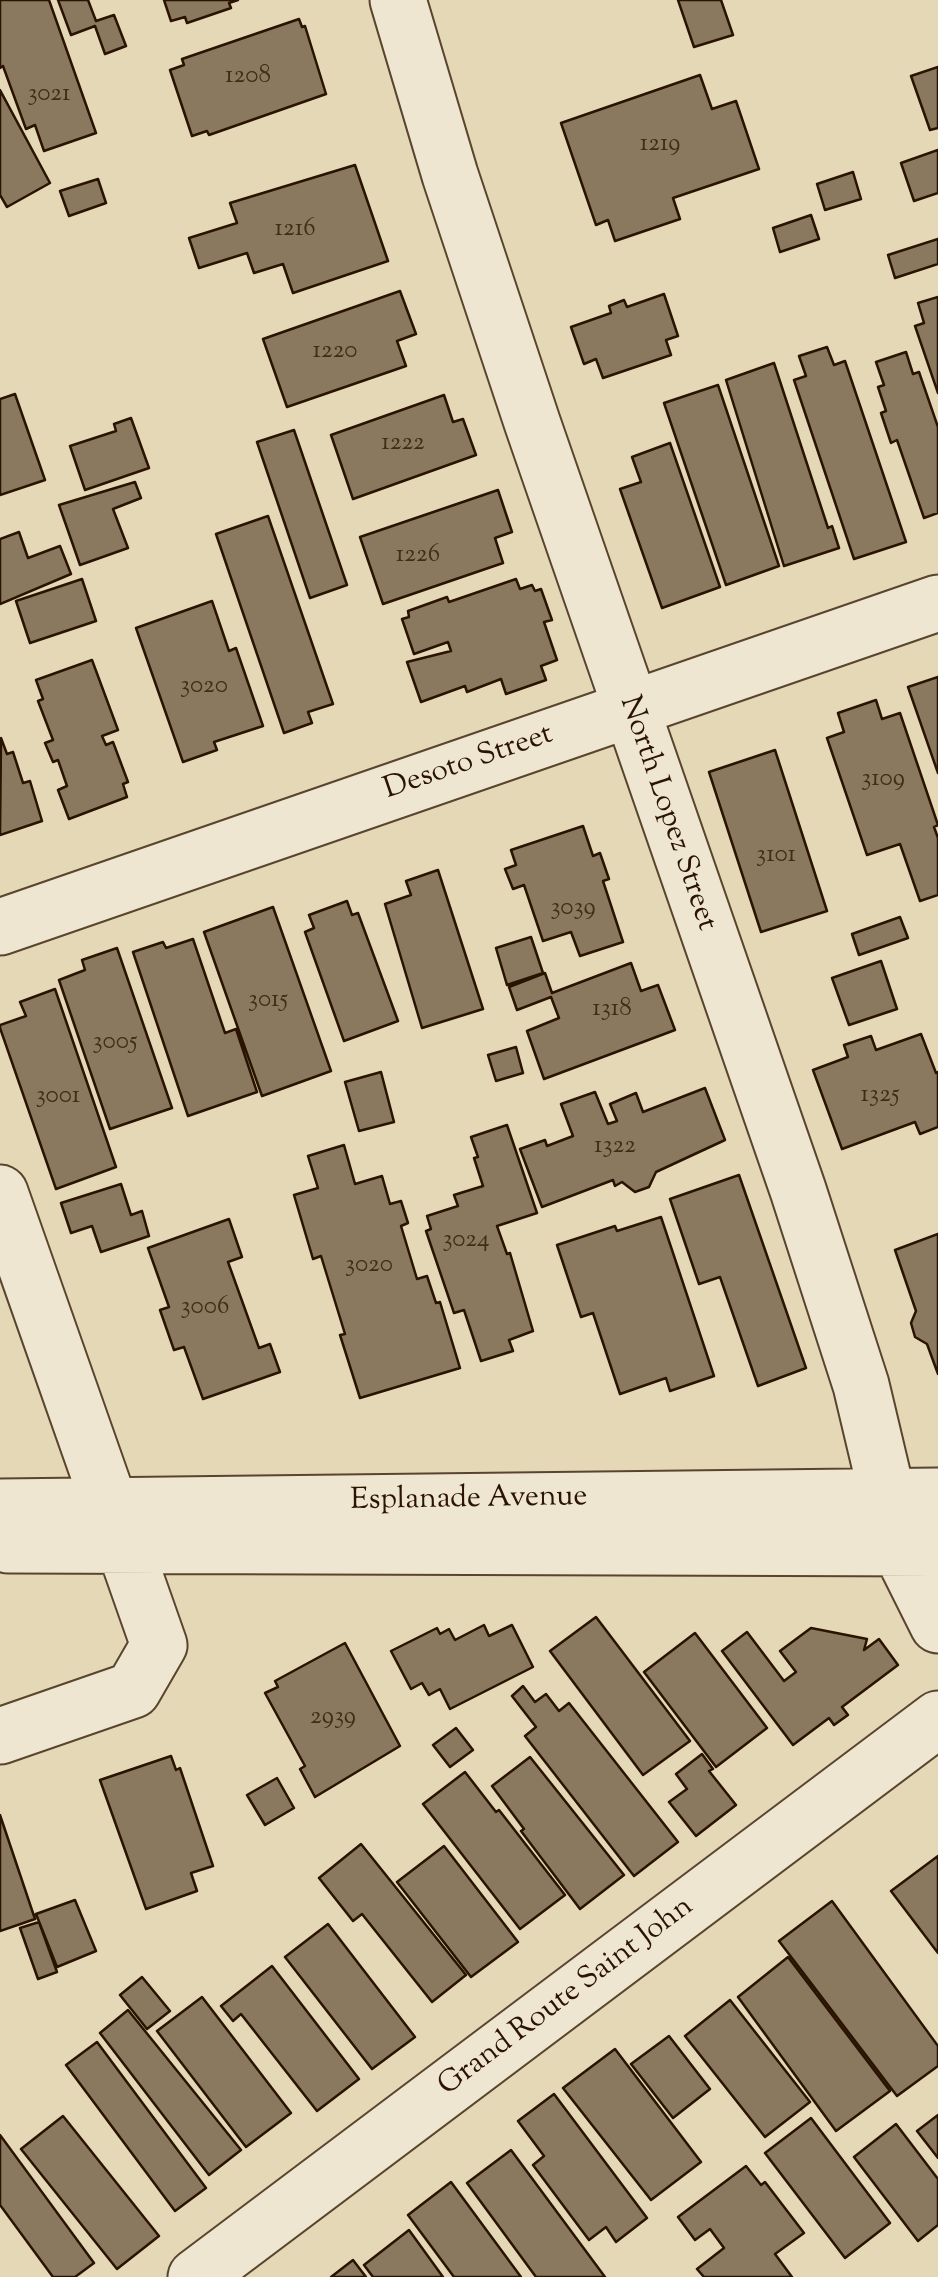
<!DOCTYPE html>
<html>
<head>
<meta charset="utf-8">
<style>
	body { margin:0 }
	canvas { display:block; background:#e5d8b7 }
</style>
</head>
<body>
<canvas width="938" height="2277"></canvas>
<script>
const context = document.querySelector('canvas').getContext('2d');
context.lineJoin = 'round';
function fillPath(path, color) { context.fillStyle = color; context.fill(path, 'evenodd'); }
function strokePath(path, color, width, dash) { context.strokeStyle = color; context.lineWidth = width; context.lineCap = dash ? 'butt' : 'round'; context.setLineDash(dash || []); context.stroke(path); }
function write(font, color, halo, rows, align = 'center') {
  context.font = font + ' "Sorts Mill Goudy",serif'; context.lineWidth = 8; context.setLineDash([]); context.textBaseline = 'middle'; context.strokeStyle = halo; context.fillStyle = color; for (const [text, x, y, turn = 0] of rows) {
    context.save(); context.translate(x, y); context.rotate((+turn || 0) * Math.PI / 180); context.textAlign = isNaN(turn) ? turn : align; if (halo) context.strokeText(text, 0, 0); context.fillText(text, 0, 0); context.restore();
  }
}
const building = new Path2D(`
	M0,0H49L96,133L44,151L35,125L26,129L3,66L0,68Z
	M58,0H88L96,21L114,15L126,46L105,54L95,26L71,35Z
	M164,0H238L229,3L231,8L187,23L185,17L171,21Z
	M678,0H721L733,35L694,47Z
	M299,19L302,27L305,26L326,94L209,135L207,131L192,136L170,70L184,65L182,59Z
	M938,67V128L930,130L911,76Z
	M700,75L712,109L736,101L759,169L673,198L680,219L615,241L608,220L596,225L561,123Z
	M0,90L50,183L7,207L0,195Z
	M938,150V193L914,201L901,163Z
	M355,165L388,261L293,293L283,264L254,273L247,253L199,268L189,238L237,223L230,203Z
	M853,172L861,199L825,210L817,184Z
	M98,179L106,203L69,216L60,191Z
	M811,215L819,239L780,252L773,228Z
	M938,239V264L895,278L888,255Z
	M400,291L416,334L397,341L406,366L287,407L263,339Z
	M664,294L678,336L666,340L671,355L603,378L596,359L584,364L571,327L611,313L609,306L624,300L627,307Z
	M938,297V393L915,326L924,323L918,303Z
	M827,347L834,365L845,361L906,542L854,559L794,380L806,376L799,356Z
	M906,352L913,374L919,372L938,427V513L924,518L897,440L891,443L881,413L886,411L878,387L884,385L876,362Z
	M774,363L828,528L832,526L839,548L784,566L726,380Z
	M718,385L779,566L726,585L664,403Z
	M15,394L45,480L0,495V399Z
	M444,395L453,422L463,419L476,455L353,499L331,435Z
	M131,418L149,468L85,490L70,446L116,431L114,424Z
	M294,430L347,585L310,598L257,442Z
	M670,443L720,587L662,608L620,489L641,482L632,457Z
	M135,482L141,498L113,509L128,548L80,565L59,505Z
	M498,490L512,532L495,538L503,563L383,604L360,537Z
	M268,516L333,704L308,712L312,723L284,733L216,534Z
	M19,532L28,558L60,546L71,574L0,604V539Z
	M82,579L96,621L30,643L16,601Z
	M516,579L520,589L532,585L535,591L541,589L552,620L544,622L557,660L541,666L546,680L506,694L501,679L467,692L465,686L421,702L407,662L451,651L448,642L414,654L402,619L409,617L408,611L447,597L449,602Z
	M212,601L229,651L236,648L263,726L214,742L217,750L183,762L136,628Z
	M92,660L118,730L102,736L106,745L113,742L128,782L123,784L127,797L69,819L58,790L67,786L58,760L53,762L45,743L53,740L38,701L43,699L36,680Z
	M938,677V773L908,687Z
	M876,700L882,719L900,713L938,825L934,827L938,838V895L920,901L900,844L867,855L827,738L844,732L838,713Z
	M1,738L7,754L13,752L23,783L30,781L42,821L0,835Z
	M775,750L827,911L761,932L709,772Z
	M583,826L593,856L600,853L609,879L603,881L623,942L580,956L571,932L543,941L524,885L513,889L505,869L516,865L511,850Z
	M438,870L483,1009L422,1028L385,904L411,895L406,881Z
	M347,901L352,915L358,913L398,1021L344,1041L305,932L314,928L309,915Z
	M273,907L331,1071L262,1096L204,932Z
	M900,917L908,938L859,955L852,934Z
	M531,937L543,973L507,985L496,948Z
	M193,939L225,1033L236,1029L257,1092L188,1116L133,952L163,942L166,948Z
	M117,948L172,1108L110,1129L59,980L85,970L82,960Z
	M881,961L897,1009L849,1025L832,978Z
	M631,963L641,991L658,985L675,1030L544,1079L527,1031L559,1018L551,997L517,1010L509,987L545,973L552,993Z
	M55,989L116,1167L56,1189L0,1028V1025L26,1016L20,1002Z
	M921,1034L936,1073L938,1072V1127L920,1134L915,1122L842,1149L813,1070L848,1057L844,1045L871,1036L876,1050Z
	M516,1047L523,1073L496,1081L488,1055Z
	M381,1072L394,1122L359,1131L345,1082Z
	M705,1088L725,1140L656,1172L649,1187L635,1192L622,1182L615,1186L613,1180L542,1207L520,1149L545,1140L547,1146L573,1136L561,1104L595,1092L608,1124L617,1121L610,1104L636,1093L643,1112Z
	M507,1125L537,1213L497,1226L507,1254L510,1253L533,1331L509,1340L513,1351L481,1361L464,1310L454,1313L426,1231L431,1229L427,1216L458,1206L454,1195L483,1186L474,1158L478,1157L471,1137Z
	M344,1145L355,1184L382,1176L390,1204L401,1201L408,1223L401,1226L417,1279L427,1276L436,1303L440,1302L460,1368L360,1398L340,1335L345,1334L321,1256L313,1259L294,1195L318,1188L308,1156Z
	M739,1175L806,1368L758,1386L720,1277L699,1284L670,1199Z
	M121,1184L131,1215L142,1211L149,1236L101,1252L92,1226L71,1233L61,1203Z
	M661,1217L714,1376L670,1391L666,1378L620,1394L593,1313L581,1317L557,1245L615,1226L617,1231Z
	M229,1219L242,1257L228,1262L259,1348L270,1344L280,1372L203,1399L184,1347L174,1350L160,1310L169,1307L148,1248Z
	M938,1234V1374L927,1344L915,1337L911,1323L916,1311L895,1250Z
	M596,1617L690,1741L643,1775L550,1651Z
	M484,1625L489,1636L512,1625L533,1667L450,1709L440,1689L429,1695L422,1683L411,1689L391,1651L437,1628L440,1634L449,1629L455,1640Z
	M811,1628L867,1639L864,1650L879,1639L898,1665L842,1707L848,1715L834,1725L829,1718L793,1745L722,1651L747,1632L784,1681L796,1672L780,1651Z
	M695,1633L767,1728L716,1767L644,1672Z
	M345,1643L400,1746L315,1797L300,1769L305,1766L265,1693L278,1687L275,1681Z
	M523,1686L535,1702L546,1694L559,1711L569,1703L678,1842L634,1876L525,1736L536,1727L512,1696Z
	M456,1728L473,1750L450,1767L433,1745Z
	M702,1754L713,1769L709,1771L736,1805L696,1836L669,1802L687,1789L676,1774Z
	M171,1756L176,1770L180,1768L213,1866L191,1873L197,1891L146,1909L100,1780Z
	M530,1757L624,1875L580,1909L521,1831L524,1829L492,1786Z
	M465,1772L496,1812L499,1810L565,1895L520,1929L423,1804Z
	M277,1778L294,1808L265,1825L247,1795Z
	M0,1815L35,1919L0,1931Z
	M361,1844L466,1975L432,2002L362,1914L353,1921L319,1878Z
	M444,1846L518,1942L471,1977L397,1882Z
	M938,1856V1953L891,1891Z
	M75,1900L96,1951L57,1967L36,1914Z
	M832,1901L938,2046V2066L897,2096L779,1941Z
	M39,1922L57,1972L38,1979L20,1928Z
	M328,1924L415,2037L372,2069L285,1957Z
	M788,1957L890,2091L836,2131L738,1997Z
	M272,1966L359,2079L317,2111L241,2014L233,2021L221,2006Z
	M142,1977L170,2011L147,2029L120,1995Z
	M202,1997L291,2113L246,2147L157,2031Z
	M730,2000L810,2102L765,2137L685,2036Z
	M128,2010L241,2150L209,2175L100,2033Z
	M669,2036L710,2089L673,2118L631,2064Z
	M97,2042L206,2188L175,2211L66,2065Z
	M615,2049L701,2162L651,2200L563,2088Z
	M554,2094L647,2218L616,2242L606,2227L589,2240L533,2165L544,2156L518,2121Z
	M938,2115V2158L917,2131Z
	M63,2116L159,2236L117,2269L21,2149Z
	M811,2118L890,2223L845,2258L765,2153Z
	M896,2124L938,2179V2225L918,2241L854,2157Z
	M0,2135L94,2263L75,2277H53L0,2205Z
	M511,2150L605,2277H536L467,2183Z
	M746,2166L761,2185L765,2182L804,2233L775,2254L792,2277H704L697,2269L724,2248L710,2229L695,2240L678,2217Z
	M451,2182L521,2277H454L408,2215Z
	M409,2230L443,2277H373L364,2265Z
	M353,2260L366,2277H331Z`);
fillPath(building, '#8b795f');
strokePath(building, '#2a1300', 2.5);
const minor = new Path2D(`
	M398,0L450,175L532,422L798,1190L861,1385L900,1549L938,1625
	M0,927L938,603
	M0,1193L159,1645L133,1690L0,1736
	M0,1507L938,1496
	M8,1545L937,1548
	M196,2277L938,1719`);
strokePath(minor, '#59442e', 59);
strokePath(minor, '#eee6d0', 55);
write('25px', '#422c18', null, [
	["1208",248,78],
	["3021",49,96],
	["1219",660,146],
	["1216",295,231],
	["1220",335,353],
	["1222",403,445],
	["1226",418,557],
	["3020",204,688],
	["3109",883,781],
	["3101",776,857],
	["3039",573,910],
	["3015",268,1002],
	["1318",612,1011],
	["3005",115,1044],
	["1325",880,1097],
	["3001",58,1098],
	["1322",615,1148],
	["3024",466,1242],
	["3020",369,1267],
	["3006",205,1309],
	["2939",333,1719]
]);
write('30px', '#2a1300', '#eee6d0', [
	["Desoto Street",469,764,-19],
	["North Lopez Street",666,814,71],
	["Esplanade Avenue",469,1501,-1],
	["Grand Route Saint John",567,1998,-37]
]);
</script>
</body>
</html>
